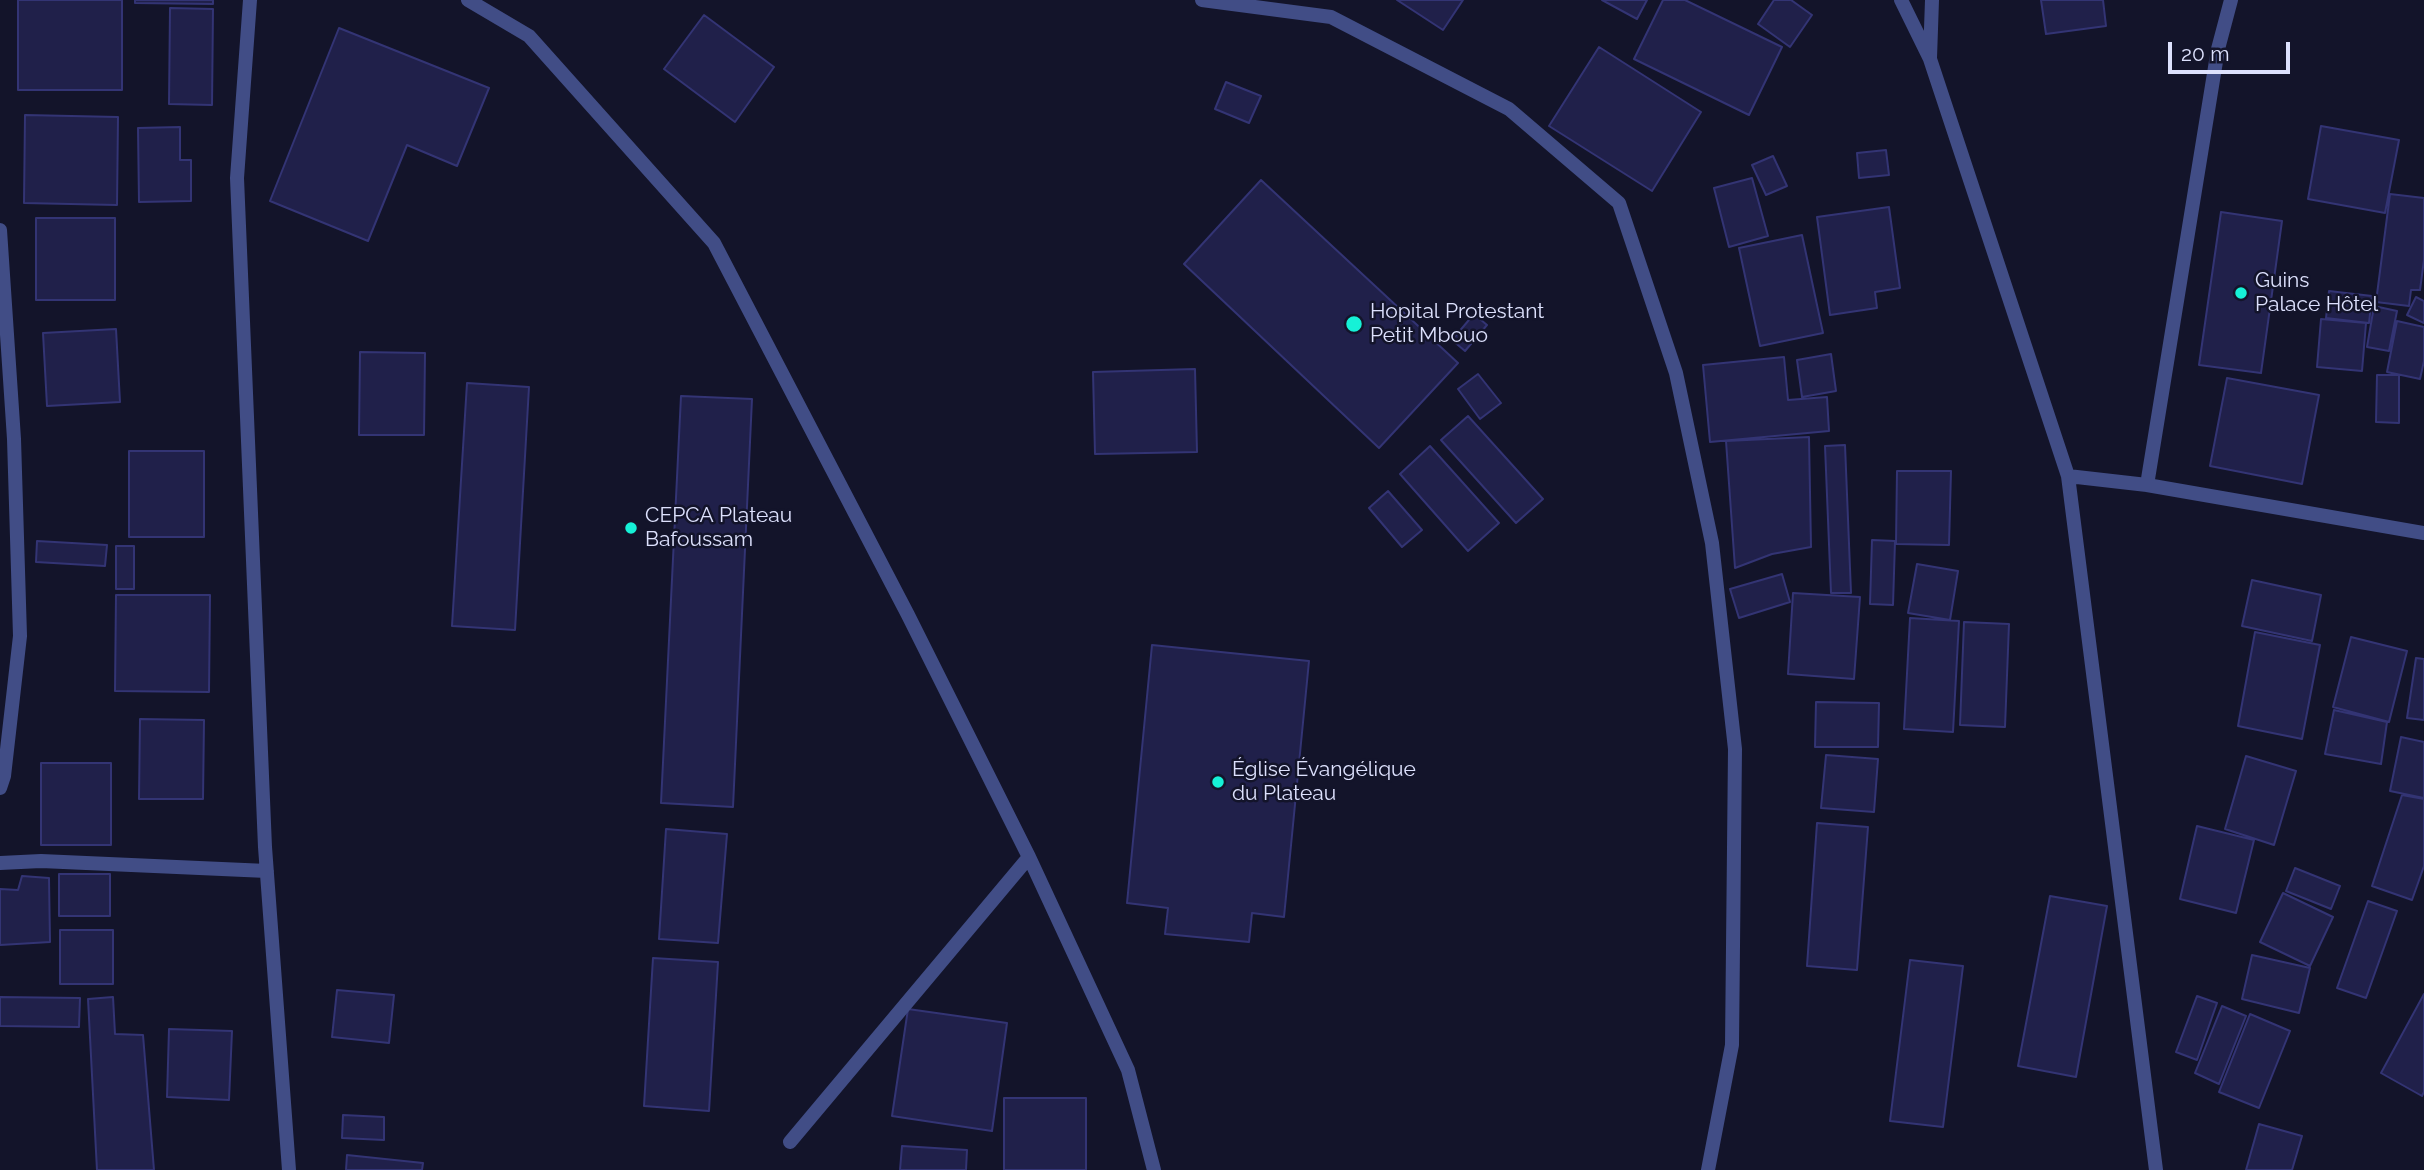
<!DOCTYPE html>
<html>
<head>
<meta charset="utf-8">
<style>
	body { margin:0 }
	#map { position:relative; width:2424px; height:1170px; overflow:hidden; background:#13142a; font-family:Raleway,sans-serif }
	canvas { display:block }
	.scale { position:absolute; left:2168px; top:42px; width:122px; height:32px; box-sizing:border-box; border:4px solid #dde1fd; border-top:0; padding-left:9px; font-size:21px; line-height:24px; white-space:nowrap; color:#dde1fd; -webkit-text-stroke:5px #13142a; paint-order:stroke }
</style>
</head>
<body>
<div id="map">
<canvas width="2424" height="1170"></canvas>
<div class="scale">20 m</div>
</div>
<script>
const context = document.querySelector('canvas').getContext('2d');
context.lineJoin = 'round';
function fillPath(path, color) { context.fillStyle = color; context.fill(path, 'evenodd'); }
function strokePath(path, color, width, dash) { context.strokeStyle = color; context.lineWidth = width; context.lineCap = dash ? 'butt' : 'round'; context.setLineDash(dash || []); context.stroke(path); }
function write(font, color, halo, rows, align = 'center') {
  context.font = font + ' Raleway,sans-serif'; context.lineWidth = 5; context.setLineDash([]); context.textBaseline = 'middle'; context.strokeStyle = halo; context.fillStyle = color; for (const [text, x, y, turn = 0] of rows) {
    context.save(); context.translate(x, y); context.rotate((+turn || 0) * Math.PI / 180); context.textAlign = isNaN(turn) ? turn : align; if (halo) context.strokeText(text, 0, 0); context.fillText(text, 0, 0); context.restore();
  }
}
const building = new Path2D(`
	M18,0H122V90H18Z
	M135,0H213V4L135,3Z
	M1397,0H1463L1443,30Z
	M1602,0H1647L1637,19Z
	M1663,0H1685L1782,47L1749,115L1634,59Z
	M1774,0H1791L1812,15L1790,47L1758,24Z
	M2041,0H2103L2106,26L2046,34Z
	M170,8L213,9L212,105L169,104Z
	M704,15L774,67L735,122L664,69Z
	M339,28L489,88L457,166L407,145L368,241L270,201Z
	M1599,47L1701,112L1652,191L1549,126Z
	M1226,82L1261,96L1249,123L1215,109Z
	M25,115L118,117L117,205L24,203Z
	M2321,126L2399,140L2385,213L2308,199Z
	M180,127V160H191V201L139,202L138,128Z
	M1886,150L1889,175L1859,178L1857,153Z
	M1773,156L1787,186L1766,195L1752,165Z
	M1752,178L1768,236L1729,247L1714,188Z
	M1261,180L1458,363L1379,448L1184,264Z
	M2390,194L2424,198V260L2420,290H2411L2409,306L2376,302Z
	M1889,207L1900,288L1875,292L1877,308L1830,315L1817,217Z
	M2221,212L2282,221L2261,373L2199,365Z
	M36,218H115V300H36Z
	M1802,235L1823,333L1760,346L1739,248Z
	M2329,291L2372,296L2369,323L2326,318Z
	M2416,297L2424,301V323L2407,315Z
	M2374,306L2397,311L2389,351L2367,347Z
	M1474,314L1487,325L1465,351L1452,340Z
	M2321,319L2366,323L2362,371L2317,367Z
	M2397,321L2424,327V361L2420,379L2387,372Z
	M116,329L120,402L47,406L43,333Z
	M360,352L425,353L424,435H359Z
	M1831,354L1836,391L1802,397L1797,360Z
	M1784,357L1788,400L1827,397L1829,431L1710,442L1703,365Z
	M1195,369L1197,452L1095,454L1093,372Z
	M1478,374L1501,403L1480,419L1458,389Z
	M2377,375H2399V423L2376,422Z
	M2227,378L2319,395L2302,484L2210,466Z
	M467,383L529,387L515,630L452,626Z
	M681,396L752,399L733,807L661,803Z
	M1468,416L1543,499L1516,523L1441,440Z
	M1809,437L1811,547L1772,554L1735,568L1726,441Z
	M1845,445L1851,593H1831L1825,446Z
	M1430,446L1499,523L1468,551L1400,474Z
	M129,451H204V537H129Z
	M1897,471H1951L1949,545L1896,544Z
	M1388,491L1422,530L1402,547L1369,508Z
	M1872,540L1895,541L1893,605L1870,604Z
	M37,541L107,545L105,566L36,562Z
	M116,546H134V589H116Z
	M1917,564L1958,571L1950,620L1908,613Z
	M1782,574L1790,602L1739,618L1730,589Z
	M2252,580L2321,595L2312,641L2242,626Z
	M1793,593L1860,597L1854,679L1788,674Z
	M116,595H210L209,692L115,691Z
	M1910,618L1959,621L1953,732L1904,729Z
	M1964,622L2009,624L2005,727L1960,725Z
	M2255,632L2320,645L2302,739L2238,726Z
	M2351,637L2407,651L2389,722L2333,707Z
	M1152,645L1309,661L1284,917L1252,913L1249,942L1165,934L1168,908L1127,903Z
	M2416,658L2424,659V720L2407,718Z
	M1816,702L1879,703L1878,747H1815Z
	M2334,710L2387,722L2381,764L2325,754Z
	M140,719L204,720L203,799H139Z
	M2401,737L2424,742V798L2390,791Z
	M1826,755L1878,759L1874,812L1821,808Z
	M2246,756L2296,771L2274,845L2225,829Z
	M41,763H111V845H41Z
	M2402,795L2424,799V866L2412,900L2372,886Z
	M1817,823L1868,827L1857,970L1807,966Z
	M2197,826L2254,840L2236,913L2180,899Z
	M666,829L727,834L718,943L659,939Z
	M2295,868L2340,886L2331,909L2286,891Z
	M59,874H110V916H59Z
	M22,876L49,878L50,942L0,945V889L18,890Z
	M2283,893L2333,917L2310,966L2260,942Z
	M2050,896L2107,906L2076,1077L2018,1066Z
	M2368,901L2397,911L2366,998L2337,988Z
	M60,930H113V984H60Z
	M2252,955L2310,968L2299,1013L2242,999Z
	M653,958L718,962L709,1111L644,1106Z
	M1910,960L1963,966L1943,1127L1890,1121Z
	M337,990L394,995L389,1043L332,1037Z
	M2424,994V1092L2422,1096L2381,1073Z
	M2197,996L2217,1003L2197,1060L2176,1052Z
	M0,997L80,998L79,1027L0,1026Z
	M113,997L115,1034L143,1035L154,1170H97L88,999Z
	M2222,1006L2246,1016L2219,1084L2195,1073Z
	M908,1009L1007,1023L992,1131L892,1116Z
	M2250,1014L2290,1031L2259,1108L2219,1092Z
	M169,1029L232,1031L229,1100L167,1097Z
	M1004,1098H1086V1170H1004Z
	M343,1115L384,1117V1140L342,1138Z
	M2259,1124L2302,1136L2292,1170H2246Z
	M902,1146L967,1150L966,1170H900Z
	M347,1155L423,1163L422,1170H346Z`);
fillPath(building, '#20204a');
strokePath(building, '#333474', 2);
strokePath(new Path2D(`
	M468,0L529,36L714,243L908,615L1029,857L1128,1070L1154,1170
	M790,1142L1029,857`), '#414d86', 14);
strokePath(new Path2D(`
	M250,0L237,178L265,847L289,1170
	M1202,0L1331,17L1509,109L1619,203L1676,373L1712,543L1735,749L1732,1045L1708,1170
	M1901,0L1930,59L2068,476L2156,1170
	M1930,58L1932,0
	M0,230L14,439L20,636L4,776L0,788
	M2068,476L2147,485L2424,533
	M2147,485L2218,49L2231,0
	M0,863L41,861L267,871`), '#414d86', 14);
for (const [x, y, r, color] of [
	[2241,293,7,"#16f1d7"],
	[1354,324,9,"#16f1d7"],
	[631,528,7,"#16f1d7"],
	[1218,782,7,"#16f1d7"]
]) { const dot = new Path2D(); dot.arc(x, y, r, 0, 2 * Math.PI); context.fillStyle = color; context.fill(dot); strokePath(dot, '#13142a', 2.5); }
write('21px', '#dde1fd', '#13142a', [
	["Guins",2255,281],
	["Palace Hôtel",2255,305],
	["Hopital Protestant",1370,312],
	["Petit Mbouo",1370,336],
	["CEPCA Plateau",645,516],
	["Bafoussam",645,540],
	["Église Évangélique",1232,770],
	["du Plateau",1232,794]
], 'left');
</script>
</body>
</html>
